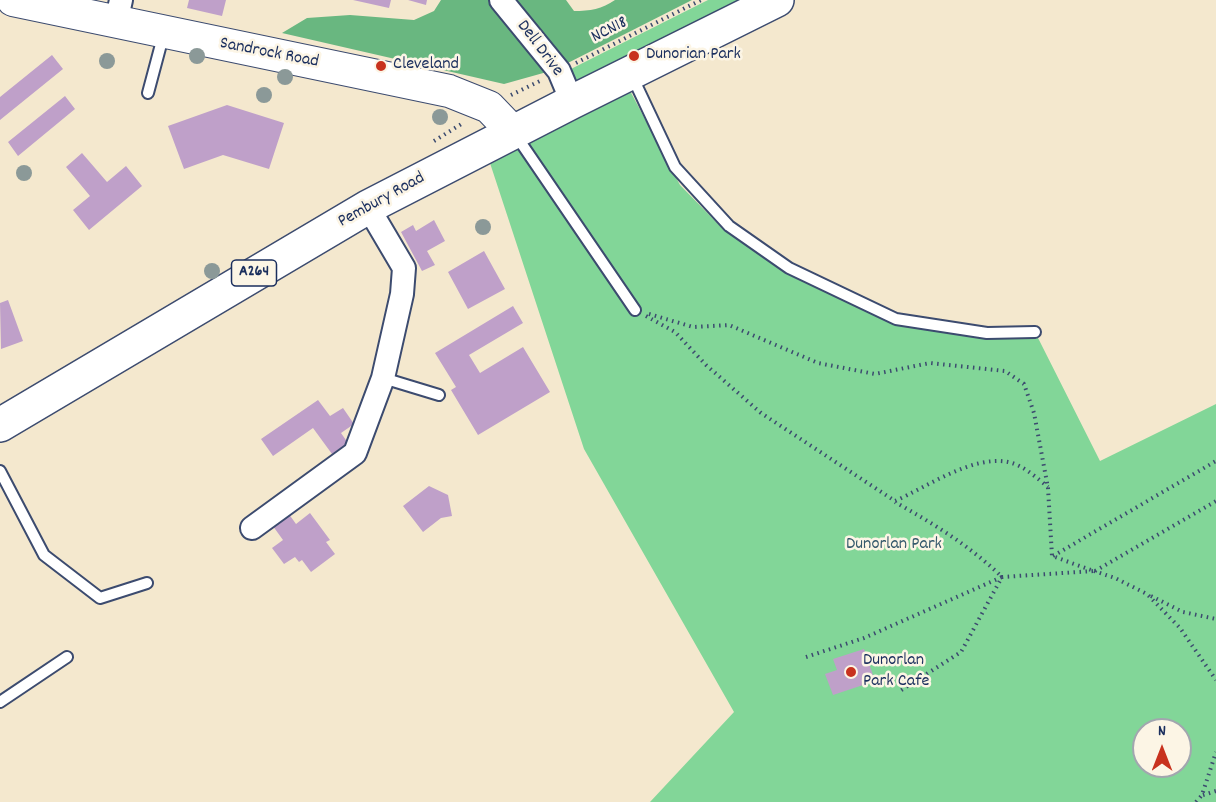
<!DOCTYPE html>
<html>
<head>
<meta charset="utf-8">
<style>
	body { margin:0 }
	#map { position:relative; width:1216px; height:802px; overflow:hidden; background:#f4e8ce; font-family:Dekko,sans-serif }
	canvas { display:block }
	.north { position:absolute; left:1132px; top:718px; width:60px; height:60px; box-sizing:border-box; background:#fcf5e5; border:2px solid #a2a6af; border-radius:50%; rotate:0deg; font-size:16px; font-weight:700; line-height:24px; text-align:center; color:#1b2f5e }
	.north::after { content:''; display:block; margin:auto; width:21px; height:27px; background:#c8321e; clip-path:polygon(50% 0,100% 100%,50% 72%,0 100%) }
</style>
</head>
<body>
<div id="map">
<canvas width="1216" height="802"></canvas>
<div class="north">N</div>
</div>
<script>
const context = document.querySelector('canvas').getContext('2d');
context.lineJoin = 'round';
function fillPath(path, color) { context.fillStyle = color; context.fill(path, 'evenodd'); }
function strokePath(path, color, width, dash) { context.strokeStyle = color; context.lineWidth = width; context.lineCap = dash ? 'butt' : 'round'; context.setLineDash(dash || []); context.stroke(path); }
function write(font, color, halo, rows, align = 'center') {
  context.font = font + ' Dekko,sans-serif'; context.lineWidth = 5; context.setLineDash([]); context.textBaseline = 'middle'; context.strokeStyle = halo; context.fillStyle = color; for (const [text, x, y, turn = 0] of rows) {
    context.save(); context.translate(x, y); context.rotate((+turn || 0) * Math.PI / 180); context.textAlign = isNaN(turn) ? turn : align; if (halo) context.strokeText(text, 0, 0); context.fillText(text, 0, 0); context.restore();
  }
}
fillPath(new Path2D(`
	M708,0H744L569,89L563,73Z
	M628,87L680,185L723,229L863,310L955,333L1035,332L1100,461L1216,404V802H650L734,712L584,449L489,160ZM1144,730H1180V766H1144Z`), '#82d698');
fillPath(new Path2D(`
	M441,0H566L574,11C590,11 602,9 615,0H692L554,70L504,84L282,33L307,18L350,15L414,20L434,11Z`), '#69b780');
fillPath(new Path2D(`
	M189,0H226L222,16L187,8Z
	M353,0H391L389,8Z
	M408,0H427L426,5Z
	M52,55L63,69L0,120V97Z
	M65,96L75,109L18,156L8,142Z
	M227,105L284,123L269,169L223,155L184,169L168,126Z
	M82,153L107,182L126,166L142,186L89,230L73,210L90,196L66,167Z
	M434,220L445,241L427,251L435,265L422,271L401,232L413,225L416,231Z
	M484,251L505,289L468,309L448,272Z
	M8,300L23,341L1,349L0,303Z
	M513,306L523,323L469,355L480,373L523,347L550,392L478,435L451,390L456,387L435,353Z
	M318,400L330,416L343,408L354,424L341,433L348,443L332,454L313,428L273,456L261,439Z
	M429,486L448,495L452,516L441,518L423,532L403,506Z
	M286,510L296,524L310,513L330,540L326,542L335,554L311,572L302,560L299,562L295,557L284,564L272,548L283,540L270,522Z
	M864,649L875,681L833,695L825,674L837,670L833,659Z`), '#bfa0c9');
const lane = new Path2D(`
	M632,76L675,167L729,226L789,268L896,319L987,333L1035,332
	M148,93L164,33
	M515,134L635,310
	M383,378L439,395
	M0,471L44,555L100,598L147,583
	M0,702L67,657`);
const street = new Path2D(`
	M501,0L559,71L572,102
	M116,23L121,0
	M252,528L355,453L383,378L402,294L404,268L368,207`);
const secondary = new Path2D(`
	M13,0L449,91L489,107L513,132`);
const primary = new Path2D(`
	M0,425L368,207L572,102L777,0`);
strokePath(lane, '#3c4b6f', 14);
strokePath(street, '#3c4b6f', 26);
strokePath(secondary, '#3c4b6f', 34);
strokePath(primary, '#3c4b6f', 36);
strokePath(new Path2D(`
	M576,63L701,0
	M511,95L542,80
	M434,141L463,123
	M649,314L693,327L729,325L818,363L875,374L930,363L1005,371L1024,384L1034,413L1048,488L1052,556L1094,571L1002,577L961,652L900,691
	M646,316L675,332L706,365L761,413L895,501C927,487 972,455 1008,462C1023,465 1037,478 1048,487
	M1053,556L1216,461
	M1094,571L1115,578L1147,594L1180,628L1216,680
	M1095,571L1216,501
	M1151,596L1183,612L1216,619
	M806,657L864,638L1002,577C970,546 934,524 895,502
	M1203,795L1216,791
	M1196,802L1202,795L1216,752`), '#3c4b6f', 4, [1.5, 4.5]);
strokePath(lane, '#fff', 10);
strokePath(street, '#fff', 22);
strokePath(secondary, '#fff', 32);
strokePath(primary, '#fff', 33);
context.fillStyle = '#8b9998';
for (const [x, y] of [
	[197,56],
	[107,61],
	[285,77],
	[264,95],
	[440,117],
	[24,173],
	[483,227],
	[212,271]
]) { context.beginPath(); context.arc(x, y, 8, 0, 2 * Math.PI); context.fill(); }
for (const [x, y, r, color] of [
	[634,56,6,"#c8321e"],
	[381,66,6,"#c8321e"],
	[851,672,6,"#c8321e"]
]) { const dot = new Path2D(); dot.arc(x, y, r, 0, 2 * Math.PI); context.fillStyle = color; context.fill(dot); strokePath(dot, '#fcf5e5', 2); }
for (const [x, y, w] of [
	[254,273,45]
]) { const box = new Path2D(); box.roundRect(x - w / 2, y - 13, w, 26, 4.5); context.fillStyle = '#fcf5e5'; context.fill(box); strokePath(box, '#1b2f5e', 1.5); }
write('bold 16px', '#1b2f5e', null, [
	["A264",254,273]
]);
write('18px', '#1b2f5e', '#fcf5e5', [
	["NCN18",610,31,-27],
	["Dell Drive",539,49,53],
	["Sandrock Road",269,54,11],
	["Pembury Road",382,201,-29]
]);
write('18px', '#1b2f5e', '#fcf5e5', [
	["Dunorian Park",646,56],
	["Cleveland",393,66],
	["Dunorlan",863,662],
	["Park Cafe",863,683]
], 'left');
write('18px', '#35596c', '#fcf5e5', [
	["Dunorlan Park",894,546]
]);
</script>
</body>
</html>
